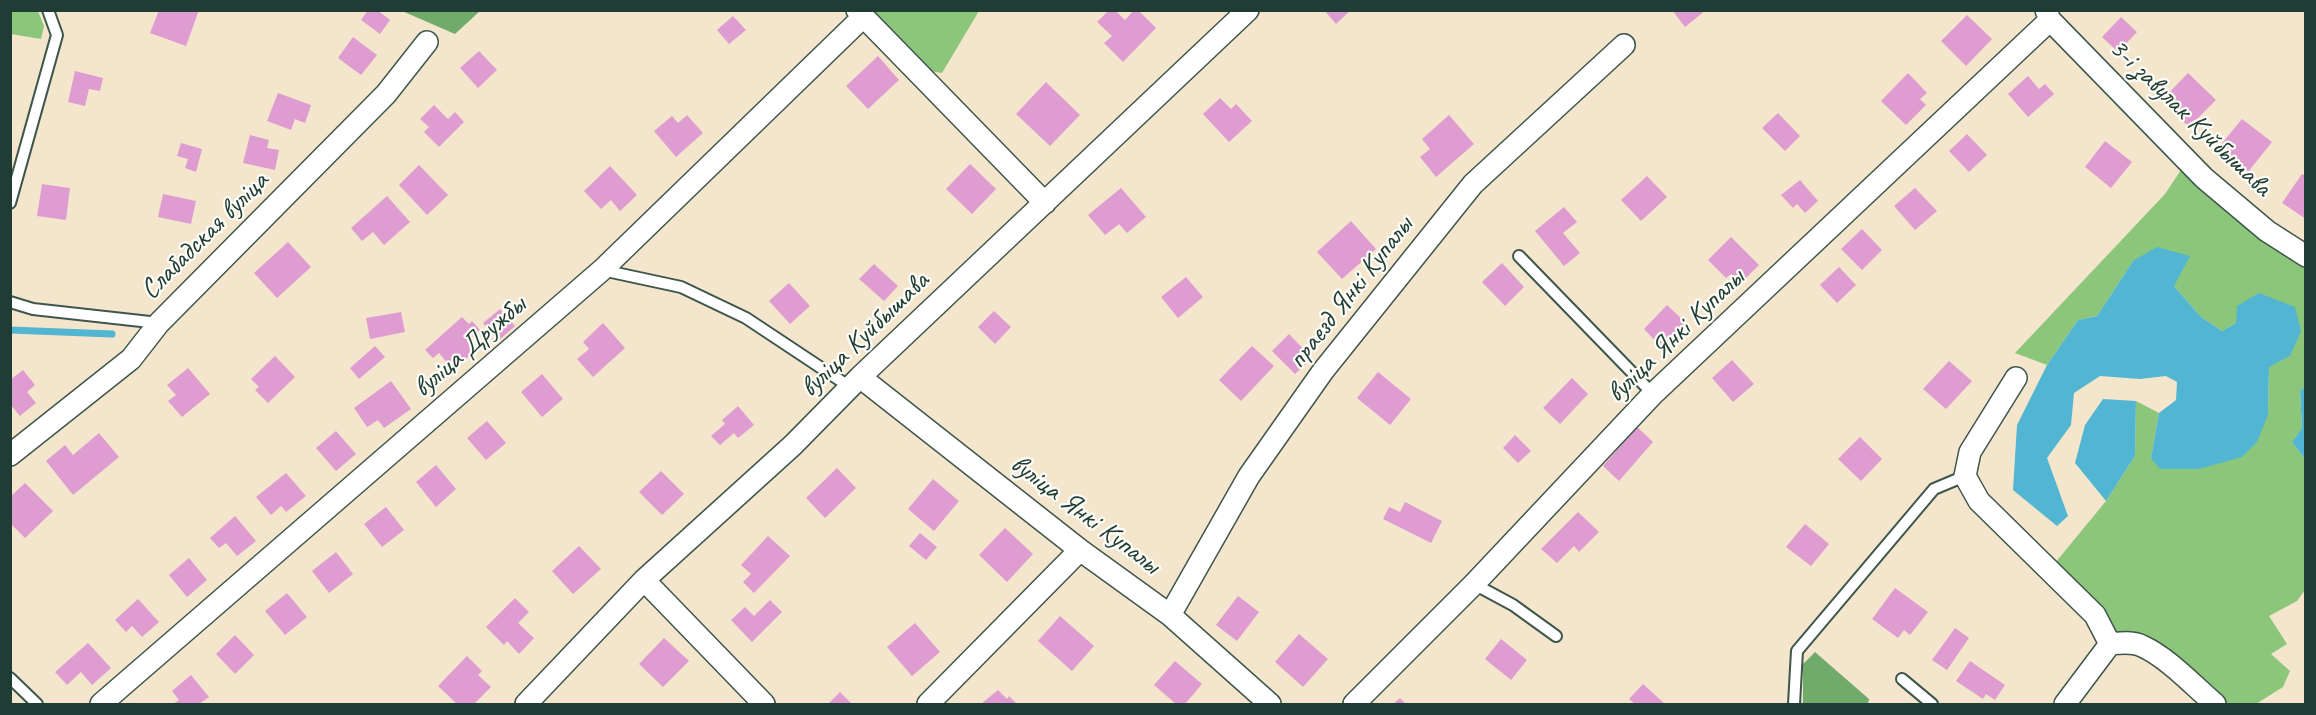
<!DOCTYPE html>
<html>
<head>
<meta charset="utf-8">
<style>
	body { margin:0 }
	#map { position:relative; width:2316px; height:715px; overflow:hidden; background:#f4e6cd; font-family:Caveat,sans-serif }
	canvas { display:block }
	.frame { position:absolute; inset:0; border:12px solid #1f3d34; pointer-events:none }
</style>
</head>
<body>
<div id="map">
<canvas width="2316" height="715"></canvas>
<div class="frame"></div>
</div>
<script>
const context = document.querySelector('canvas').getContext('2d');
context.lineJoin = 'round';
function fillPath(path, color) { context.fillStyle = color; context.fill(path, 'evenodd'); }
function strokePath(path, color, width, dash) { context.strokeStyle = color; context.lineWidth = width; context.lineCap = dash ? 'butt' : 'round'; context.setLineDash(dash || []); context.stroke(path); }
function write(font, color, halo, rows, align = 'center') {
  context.font = font + ' Caveat,sans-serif'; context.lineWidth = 4.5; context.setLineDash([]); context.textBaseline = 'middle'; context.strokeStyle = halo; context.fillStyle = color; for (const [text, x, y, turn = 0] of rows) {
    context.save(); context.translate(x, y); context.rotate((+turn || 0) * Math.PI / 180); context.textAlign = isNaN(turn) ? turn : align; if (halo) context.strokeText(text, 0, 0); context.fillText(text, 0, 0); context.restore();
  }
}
fillPath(new Path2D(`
	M10,11H38L44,26L41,39L11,34Z
	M871,11H979L942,73L930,71Z
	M2183,167L2305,265V387L2300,390L2302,428L2292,442L2305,459V590L2297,601L2269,616L2287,644L2271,654L2290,671L2283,687L2256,704H2224L2114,633L2109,616L2055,563L2106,501L2135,456L2136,401L2159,413L2151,458L2268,415L2269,366L2290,356L2236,323L2222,331L2201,317L2174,286L2133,261L2097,316L2078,320L2047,365L2015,353L2165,194Z`), '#8cc67b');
fillPath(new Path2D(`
	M402,11H480L455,34Z
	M1815,652L1869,699L1868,704H1803V664Z`), '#71ab6b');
fillPath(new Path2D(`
	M2157,247L2190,256L2174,286L2201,317L2222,331L2236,323L2237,306L2259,293L2295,307L2301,331L2290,356L2269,367L2268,415L2257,442L2242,457L2199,469H2160L2151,458L2159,413L2176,400L2177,382L2166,376L2140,379L2100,376L2074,393L2071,425L2047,458L2068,516L2057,526L2013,490L2017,425L2047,365L2078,320L2097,316L2133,261Z
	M2305,387V459L2292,442L2302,428L2300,390Z
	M2103,399L2136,401L2135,456L2106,501L2075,463L2085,425Z`), '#52b5d1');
strokePath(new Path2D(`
	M10,330L112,334`), '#52b5d1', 7);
fillPath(new Path2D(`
	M159,10H199L186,46L150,33Z
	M368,10H377L390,20L380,34L361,20Z
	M1109,10H1115L1125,20L1134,10H1138L1156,28L1123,62L1104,43L1112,36L1097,22Z
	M1324,10H1351L1336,24Z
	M1672,10H1706L1685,27Z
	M1967,15L1992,39L1966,66L1941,41Z
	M733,16L746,30L729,44L717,30Z
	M2121,17L2137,32L2118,52L2102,37Z
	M353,37L377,55L361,75L338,58Z
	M479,51L497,70L478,88L460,68Z
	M878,56L899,80L868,109L846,86Z
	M75,71L103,78L100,91L89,89L85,106L68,102Z
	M1908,73L1927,93L1920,99L1926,105L1906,125L1881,101Z
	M2188,73L2216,100L2189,127L2162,100Z
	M2028,76L2039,89L2045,84L2054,94L2028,117L2008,94Z
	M1046,82L1080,115L1050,146L1016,114Z
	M278,93L311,105L305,123L295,119L291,130L267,121Z
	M1220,98L1231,109L1236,104L1252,121L1229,142L1203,114Z
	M434,105L448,119L455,112L464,122L439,147L424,132L429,127L420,119Z
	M1778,113L1800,136L1785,151L1762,128Z
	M687,115L703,133L676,157L654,131L672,116L678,123Z
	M1449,115L1474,144L1436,177L1420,157L1430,149L1422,139Z
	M2242,119L2272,142L2248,172L2218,148Z
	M1967,134L1987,155L1969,172L1949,151Z
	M250,135L269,140L267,148L279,150L275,170L243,163Z
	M2105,141L2132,162L2111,188L2085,167Z
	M181,143L202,149L196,172L185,168L188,159L177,156Z
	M970,164L996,189L972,214L946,189Z
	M419,165L448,195L427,215L399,185Z
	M610,166L637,195L620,211L611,200L601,209L584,191Z
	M2302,174L2306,176V219L2282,203Z
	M1647,176L1667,197L1641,221L1621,200Z
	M1800,180L1818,201L1805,213L1797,204L1793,208L1781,195Z
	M42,184L70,188L66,220L37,216Z
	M1121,188L1146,217L1127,233L1119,224L1105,235L1088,215Z
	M1915,188L1937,211L1915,230L1894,206Z
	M163,194L196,201L191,224L158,217Z
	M387,196L410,222L384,245L373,232L362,241L351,228Z
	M1564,207L1577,222L1563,233L1580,253L1564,266L1535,231Z
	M1351,221L1376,249L1342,279L1317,252Z
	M1862,229L1882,250L1862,270L1841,249Z
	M1731,237L1759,265L1741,283L1731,274L1726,278L1708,260Z
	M288,242L311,267L277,298L254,273Z
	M1502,263L1524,287L1505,306L1482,282Z
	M874,264L898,286L884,301L859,279Z
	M1839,267L1856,285L1837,303L1820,285Z
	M1186,277L1203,297L1178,318L1161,297Z
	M789,283L810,306L790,324L769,301Z
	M1667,305L1688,325L1664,350L1644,329Z
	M500,309L515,326L498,341L483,323Z
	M994,311L1011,327L995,344L978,327Z
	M401,312L405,332L370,339L366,318Z
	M462,317L469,324L472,321L480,330L470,339L478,348L453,370L439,353L433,358L425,350Z
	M603,323L625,348L593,377L577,359L589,349L583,342Z
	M1289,334L1312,358L1295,374L1272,351Z
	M375,346L385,357L359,379L350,368Z
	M1252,346L1274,366L1241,401L1219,380Z
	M275,356L295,377L268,403L255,390L259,387L251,379Z
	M1732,360L1754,384L1733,402L1712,378Z
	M1949,361L1972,381L1946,409L1923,389Z
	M188,368L210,394L182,417L168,401L176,395L167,385Z
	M23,370L35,385L27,392L36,403L20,416L10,404V380Z
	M1378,372L1411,399L1390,425L1357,398Z
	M542,374L563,399L542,417L521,392Z
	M1572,378L1588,394L1560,424L1543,408Z
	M391,381L411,409L384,428L378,420L367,427L354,408Z
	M738,406L754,425L738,438L734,433L720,445L711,436L725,424L722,420Z
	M487,421L506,443L486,460L467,438Z
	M1637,427L1653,442L1619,481L1603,466Z
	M336,431L356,454L336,471L316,448Z
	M99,433L119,457L73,495L46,461L65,445L73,455Z
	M1515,435L1531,451L1518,463L1503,448Z
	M1860,437L1882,459L1861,481L1838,459Z
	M436,465L456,489L436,507L416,482Z
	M837,468L856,488L825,518L806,498Z
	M661,471L684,494L662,515L639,492Z
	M286,473L306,496L286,512L281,506L271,515L256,497Z
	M933,479L959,501L934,531L908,509Z
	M25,483L53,511L25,538L10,523V497Z
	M1405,502L1442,521L1431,543L1383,519L1389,507L1400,512Z
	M386,507L404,530L382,547L364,524Z
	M1578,512L1599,532L1579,552L1574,546L1557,563L1541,549Z
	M235,516L256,541L237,556L226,543L219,548L210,538Z
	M1805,524L1829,544L1811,566L1786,547Z
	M1005,528L1033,554L1007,582L979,555Z
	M920,533L937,547L926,560L909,546Z
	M768,536L790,556L754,593L743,582L751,574L741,565Z
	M579,546L601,569L573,594L552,571Z
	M336,552L353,574L329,593L312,571Z
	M189,558L207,580L187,597L169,575Z
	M1895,588L1928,612L1910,635L1904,630L1898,638L1872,619Z
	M287,593L307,617L285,635L265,611Z
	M1238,596L1259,612L1237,641L1216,625Z
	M515,598L529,612L518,623L534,638L519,654L507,641L504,645L486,627Z
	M138,599L159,622L142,637L132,626L126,632L115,620Z
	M770,600L782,612L752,642L731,620L745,607L754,616Z
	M1060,616L1094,646L1072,671L1038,641Z
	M915,623L940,652L912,676L887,647Z
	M1955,628L1969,638L1947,670L1932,660Z
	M1299,634L1328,659L1303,687L1275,662Z
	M235,635L254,655L235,674L216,654Z
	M664,638L689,661L663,687L639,664Z
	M1501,639L1527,660L1511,680L1485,659Z
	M88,643L111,668L92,685L81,672L67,685L55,672Z
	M467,656L482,671L478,675L491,687L474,704H457L438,686Z
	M1175,661L1202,684L1185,704H1176L1154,685Z
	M1970,661L2005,685L1995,700L1986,694L1983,699L1956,681Z
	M191,675L209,697L199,704H173L179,700L172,691Z
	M1643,684L1665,704H1635L1629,699Z
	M998,690L1007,699L1009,696L1017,704H981Z
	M840,692L852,704H828Z
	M1400,698L1406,704H1393Z`), '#de9cd0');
const lane = new Path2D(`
	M10,203L57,35L48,10
	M1519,256L1653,394
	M602,270L681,287L746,318L850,387
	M10,302L33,309L159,323
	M1474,584L1513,605L1556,636
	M10,678L37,704
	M1902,679L1932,704
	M1794,704L1797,651L1934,489L1965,476`);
const street = new Path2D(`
	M857,10L1045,203
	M2046,10L2050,20L2204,178L2267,231L2306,256
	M860,377L1080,550L1170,615L1270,704
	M2016,378L1970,452L1965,476L1979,501L2095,615L2110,644C2120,643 2132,641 2142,646C2167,657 2194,686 2215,704
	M10,455L131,359L159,323L386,94L427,42
	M644,580L764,704
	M1170,615L1249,476L1323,371L1473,184L1624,45
	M101,704L602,270L863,17
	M526,704L644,580L793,445L860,377L1248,10
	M928,704L1080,550
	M1354,704L1474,584L1653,394L2050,20
	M2065,704L2110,644`);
strokePath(lane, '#3f564b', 14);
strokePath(street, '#3f564b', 24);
strokePath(lane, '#fff', 10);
strokePath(street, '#fff', 21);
write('28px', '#1f3d34', '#fdfcf7', [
	["3-і завулак Куйбышава",2190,118,44],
	["Слабадская вуліца",205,236,-45],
	["праезд Янкі Купалы",1351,293,-52],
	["вуліца Куйбышава",865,335,-44],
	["вуліца Янкі Купалы",1676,336,-44],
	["вуліца Дружбы",470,347,-41],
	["вуліца Янкі Купалы",1085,515,37]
]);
</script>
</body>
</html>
